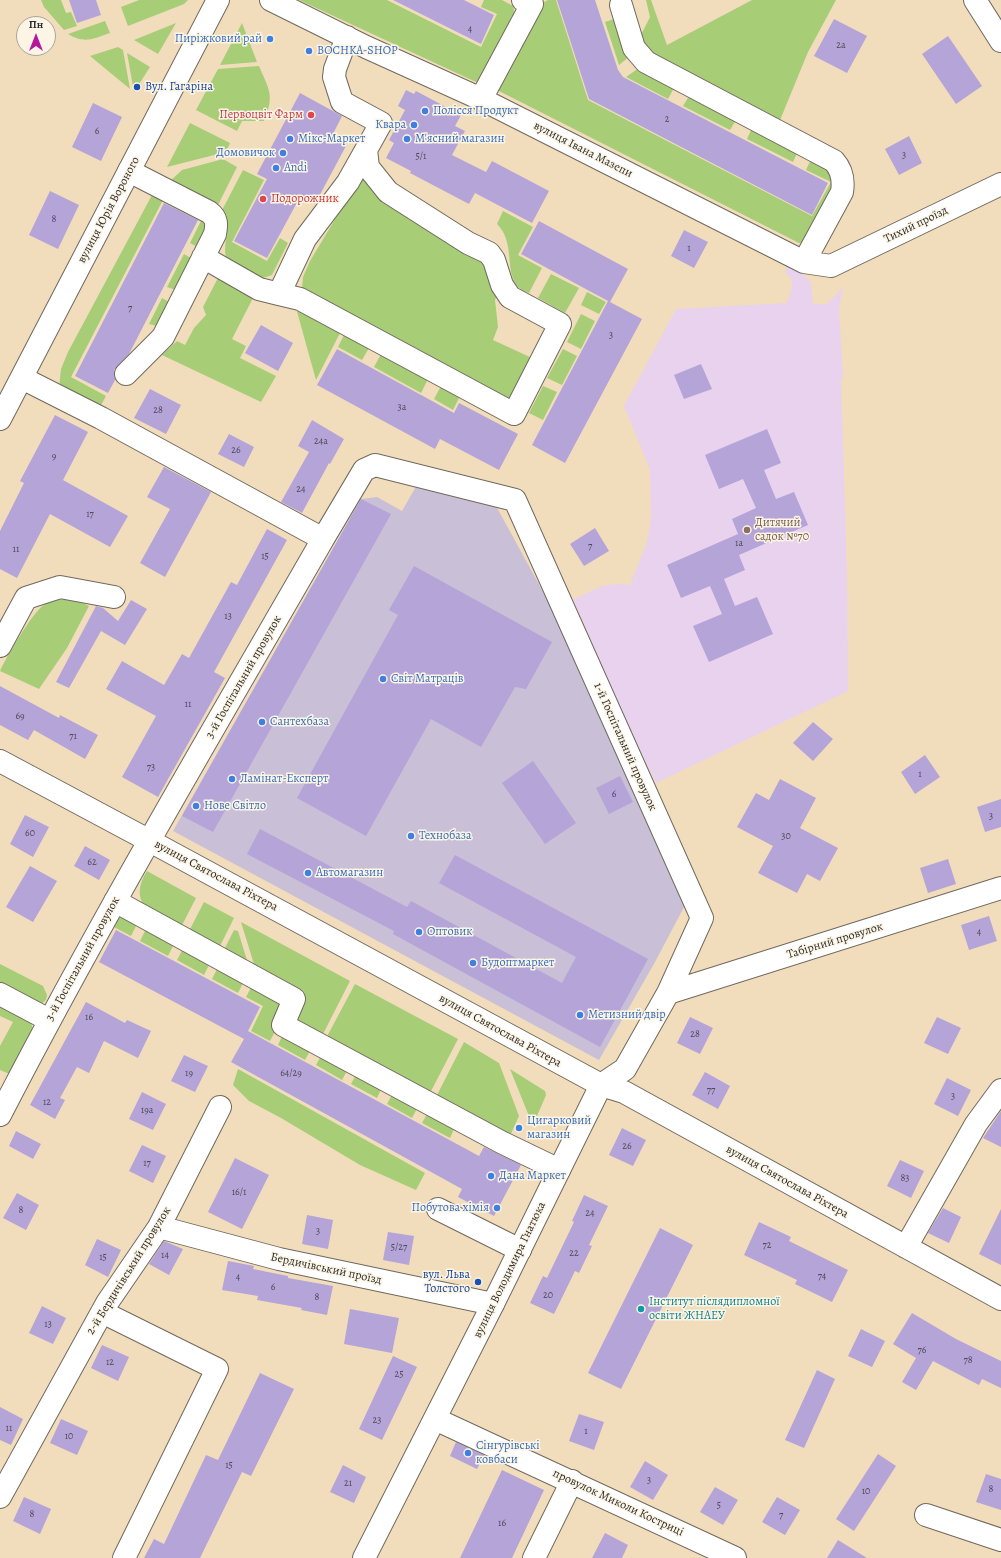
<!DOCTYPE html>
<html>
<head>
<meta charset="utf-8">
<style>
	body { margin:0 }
	#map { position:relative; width:1001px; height:1558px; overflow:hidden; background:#f1ddbc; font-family:Alegreya,serif }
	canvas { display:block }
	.north { position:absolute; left:16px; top:16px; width:40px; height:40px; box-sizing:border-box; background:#fcf5e5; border:1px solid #a8a49b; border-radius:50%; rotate:0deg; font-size:11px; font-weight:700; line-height:16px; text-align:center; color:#2b2b2b }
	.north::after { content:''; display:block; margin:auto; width:14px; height:18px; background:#b5179e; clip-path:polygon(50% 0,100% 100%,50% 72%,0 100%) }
</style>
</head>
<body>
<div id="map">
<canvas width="1001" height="1558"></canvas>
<div class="north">Пн</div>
</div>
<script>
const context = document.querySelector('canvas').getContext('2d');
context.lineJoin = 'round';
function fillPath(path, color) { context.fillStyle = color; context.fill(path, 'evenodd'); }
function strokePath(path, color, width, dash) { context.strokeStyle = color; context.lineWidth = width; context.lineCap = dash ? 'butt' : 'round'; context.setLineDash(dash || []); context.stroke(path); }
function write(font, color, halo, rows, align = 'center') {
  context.font = font + ' Alegreya,serif'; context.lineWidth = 3; context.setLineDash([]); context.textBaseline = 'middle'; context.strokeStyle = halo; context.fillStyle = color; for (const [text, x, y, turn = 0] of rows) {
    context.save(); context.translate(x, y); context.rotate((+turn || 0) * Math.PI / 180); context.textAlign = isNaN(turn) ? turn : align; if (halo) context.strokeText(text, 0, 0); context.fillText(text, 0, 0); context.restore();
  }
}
fillPath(new Path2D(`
	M788,264L800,271L811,283L813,304H827L843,287L839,308L843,376L841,381L847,571L848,691L656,783L564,604L602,586L617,584L630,585L647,542L651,519L650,470L624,406L676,309L787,303L792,287L791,277L785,273Z`), '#e9d2ed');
fillPath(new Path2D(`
	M418,483L495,504L559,621L686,899L684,907L655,962L599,1060L173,831L361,499L377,497L402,511Z`), '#c9bfd7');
fillPath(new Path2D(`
	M41,0H61L66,13L71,12L77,26L64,30L44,7Z
	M139,0H188L184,4L128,26L121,7Z
	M299,0H387L481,47L497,14L481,7L484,0H502L513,6L515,14L480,81L476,82Z
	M548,0H556L588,100L812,216L831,182L806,170L812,157L827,165L836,181L802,243H799L499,91L497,89L537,6Z
	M646,0H651L667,45L752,0H836L808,52L778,125L650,59L640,37L650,17Z
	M614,19L630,56L619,65L605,22Z
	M105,21L110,33C92,39 85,44 68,34Z
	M176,23L158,54L134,40Z
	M242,23L257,62L220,65Z
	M118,47L123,50L130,89L90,56Z
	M127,53L150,67L134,92Z
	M259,66C269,90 275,95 264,121H242L237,131L196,110L218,69Z
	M639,68L674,88L668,99L626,77Z
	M689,96L736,120L730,130L683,106Z
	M190,123L230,143L226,152L167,167Z
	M752,128L798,151L793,162L747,139Z
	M223,159L237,167L216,209L167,184L182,170Z
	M243,170L264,180L232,242L267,261L280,238L288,243L272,275L260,279L226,259L225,251L226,234L219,216Z
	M361,176L485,261L497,295L495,300L498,327L493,340L532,358L509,406L302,289L303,277L310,261Z
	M159,192L210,218C216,227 207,238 202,246L197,247L190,243L202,219L163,200L71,377L106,396L99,409L59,388L61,369L68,352L152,195Z
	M503,211L533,227L518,255L542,268L529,293C524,291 519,289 516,284C505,268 515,242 497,224Z
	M184,254L191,258L176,290L167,287Z
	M220,274L255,294L232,339L246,346L240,358L276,376L261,402L162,355L177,341L185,345L194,328L206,315L203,307Z
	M551,274L579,288L565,313L538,298Z
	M587,292L606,302L599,314L581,305Z
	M162,298L169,302L157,326L149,324Z
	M296,308L341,331L316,380Z
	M581,314L595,321L581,349L567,342Z
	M345,333L369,348L362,360L338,347Z
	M563,349L577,356L562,385L547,378Z
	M381,354L428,379L421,393L374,367Z
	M441,386L460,396L453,410L434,399Z
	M543,386L557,392L543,420L529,413Z
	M74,599L89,606L67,648L39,689L0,671C5,659 34,610 44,605C54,599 63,599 74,599Z
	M147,871L196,898L179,931C155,916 126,905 147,871Z
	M204,902L234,918L217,952L187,935Z
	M124,917L139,920L131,936L112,926L119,918Z
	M241,922L350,981L320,1040L289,1024L301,999L257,974Z
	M148,925L176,940L168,956L140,941Z
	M234,930L238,931L250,970L222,954Z
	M185,945L212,959L204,975L177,960Z
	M220,963L246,977L238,993L212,979Z
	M0,964L43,986L47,995L46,1000L39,1006L0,989Z
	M254,982L279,996L283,1016L270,1041L251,1031L263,1006L246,997Z
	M355,984L458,1039L428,1097L324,1042Z
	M4,1001L31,1021L33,1031L12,1075L0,1070V1046L13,1022L0,1016V1008Z
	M284,1032L312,1047L305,1060L278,1045Z
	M464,1042L499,1063L519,1116L509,1138L435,1099Z
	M323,1052L349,1067L342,1080L316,1065Z
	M238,1069L425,1173L416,1190L360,1165L281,1118L249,1101L233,1085Z
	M510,1069L545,1091L546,1095L537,1116H529Z
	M358,1071L383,1085L377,1098L351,1084Z
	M394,1091L419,1105L412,1118L387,1104Z
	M429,1110L456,1125L450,1138L422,1123Z`), '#a7cd77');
fillPath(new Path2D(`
	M69,0H96L101,15L77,23Z
	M393,0H464L494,15L481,44Z
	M557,0H595L618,70L623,77L828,183L812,215L589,99Z
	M834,19L867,36L847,73L814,56Z
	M948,36L982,86L956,104L922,54Z
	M406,90L414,94L416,91L461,115L455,126L465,131L452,155L486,172L492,161L549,191L532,223L475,193L469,204L410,173L411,171L386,158L394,143L389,140L405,110L398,106Z
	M300,93L342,116L332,136L347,144L315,204L300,197L267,258L234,241L267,179L257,174Z
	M93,103L122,117L101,161L72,147Z
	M909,136L922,163L899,175L885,149Z
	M50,191L79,205L58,249L29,235Z
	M164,203L198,220L129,354L114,370L115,380L108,393L75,376Z
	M539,221L628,269L610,302L642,319L565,463L532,445L608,301L521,254Z
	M684,230L708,242L694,268L671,256Z
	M261,325L293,343L278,371L245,353Z
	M337,349L454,413L459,403L518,434L499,470L440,439L435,449L317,385Z
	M701,364L712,389L684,399L674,375Z
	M150,389L181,405L166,434L134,418Z
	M55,415L88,432L63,480L128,516L110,547L50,514L17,578L0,569V531L24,483L20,481Z
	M312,420L344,439L330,464L329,463L302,513L281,502L309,452L298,446Z
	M767,429L781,463L764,470L776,499L794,492L808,525L739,555L745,570L724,579L735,606L757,597L773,634L709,662L693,626L722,614L710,586L681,598L667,565L738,534L732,519L756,508L743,479L719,489L705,455Z
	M229,434L254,447L244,467L218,454Z
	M164,467L211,492L165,577L140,563L170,509L147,497Z
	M361,499L391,514L213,832L182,816Z
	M595,528L609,551L584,566L570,544Z
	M267,529L287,540L214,672L225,678L158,797L122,777L156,716L106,689L122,661L164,685L182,654L189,658L231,582L237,585Z
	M414,566L552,642L526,689L515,687L481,747L431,719L366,836L297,798L398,615L389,610Z
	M131,600L147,609L125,645L101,631L69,688L56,682L96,606L103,608L118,621Z
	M0,686L59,718L60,715L98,735L85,759L34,730L28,740L0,725Z
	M813,722L833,739L813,761L793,743Z
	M925,755L940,777L915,794L901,772Z
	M533,761L576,823L545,844L502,783Z
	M620,776L633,802L609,814L596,788Z
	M780,779L816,798L800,828L838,848L820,881L807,874L797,893L758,873L773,846L737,827L756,793L769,800Z
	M1001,799V827L985,832L977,807Z
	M25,815L49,827L33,857L10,844Z
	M260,829L407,907L411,901L562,983L576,957L439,883L455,855L648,959L600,1047L393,934L394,931L247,854Z
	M85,846L110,860L99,880L74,866Z
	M948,859L956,884L928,893L920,868Z
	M30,866L57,881L33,922L6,907Z
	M989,916L997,941L969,950L961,925Z
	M116,930L260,1007L248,1031L479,1156L484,1147L521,1165L494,1216L458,1197L462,1189L231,1062L244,1039L99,962Z
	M86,1002L125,1023L127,1020L151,1031L138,1058L104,1041L89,1073L77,1067L60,1098L65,1100L55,1119L30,1105Z
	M690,1017L713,1028L700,1054L677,1043Z
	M937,1017L961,1028L948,1054L924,1043Z
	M184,1055L208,1066L195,1092L171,1081Z
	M705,1072L730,1086L718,1109L692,1095Z
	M947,1078L971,1090L958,1116L934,1104Z
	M142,1092L166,1104L153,1130L129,1119Z
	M1001,1111V1147L983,1138Z
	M622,1128L646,1140L633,1166L609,1155Z
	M16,1131L41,1144L33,1159L9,1146Z
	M142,1145L166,1156L153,1183L129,1171Z
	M235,1158L269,1175L242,1229L208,1212Z
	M900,1160L924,1171L911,1198L887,1186Z
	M17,1193L39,1205L26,1230L3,1218Z
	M584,1195L608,1206L589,1245L592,1246L579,1273L575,1271L554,1314L530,1303L543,1276L547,1278L574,1222L572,1221Z
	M943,1208L961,1217L949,1243L928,1233Z
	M1001,1209V1265L979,1254Z
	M307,1215L333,1220L328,1249L302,1244Z
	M759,1222L791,1237L789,1241L848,1270L832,1302L795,1284L797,1280L744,1255Z
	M660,1228L693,1245L621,1389L588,1373Z
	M388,1232L414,1236L409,1265L383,1260Z
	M97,1239L121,1250L108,1277L85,1265Z
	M164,1241L183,1249L169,1275L149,1264Z
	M228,1261L254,1266L253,1269L288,1276V1278L333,1286L327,1315L301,1310L302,1308L257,1300L258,1296L222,1290Z
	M42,1306L66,1318L53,1344L29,1333Z
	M350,1309L399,1318L392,1353L344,1344Z
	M912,1313L956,1339L1001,1361V1388L982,1379L979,1385L933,1361L916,1390L902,1382L916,1358L893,1344Z
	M861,1329L885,1341L872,1367L848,1356Z
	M102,1345L129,1357L118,1381L91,1368Z
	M393,1356L417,1367L382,1440L359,1429Z
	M817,1370L835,1379L804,1448L785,1440Z
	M260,1373L294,1389L251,1476L242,1472L200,1558H144L154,1539L164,1544L206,1455L218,1460Z
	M0,1407L23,1419L11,1445L0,1440Z
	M579,1414L604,1422L594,1450L569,1441Z
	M61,1419L88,1431L77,1455L50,1443Z
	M456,1442L484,1455L477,1469L450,1456Z
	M878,1454L896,1466L854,1531L836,1519Z
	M645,1461L668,1475L653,1500L630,1487Z
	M343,1465L366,1477L354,1503L330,1492Z
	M502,1470L544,1490L512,1558H460Z
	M986,1474L1001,1479V1510L976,1502Z
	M715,1487L738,1500L723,1525L700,1512Z
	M24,1497L51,1509L40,1534L13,1521Z
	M777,1497L800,1510L785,1535L762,1522Z
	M605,1533L628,1545L622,1558H592Z
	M838,1540L867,1558H827Z`), '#b4a4d8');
const minor = new Path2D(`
	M271,0L366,47L481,99L804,262L831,266L1001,184
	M975,0L1001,41
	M621,5L634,48L646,62L834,161C842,170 844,180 842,192L804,262
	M347,37L335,69L334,77L342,102L381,123L366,150L368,167L388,192L468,243L489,253L494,260L502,285L510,297L560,324L514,414L300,299L279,294L305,239L348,182L366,150
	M481,99L532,4L523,0
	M203,257L259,289L279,294
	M126,374L163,337L215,234C217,224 217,218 209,212L129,171
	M323,539L364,470L375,465L515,500L702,918L668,993L625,1069L601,1085
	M0,646L26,598L60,587L114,597
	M115,901L294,999L283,1025L501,1142L559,1170
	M668,993L1001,888
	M0,994L49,1020
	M601,1085L624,1092L1001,1299
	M0,1115C101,919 213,730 323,539L101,418L22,378
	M438,1209L520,1250
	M159,1227L279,1259L493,1304
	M906,1247L976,1124L1001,1090
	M102,1312L217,1369L124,1558
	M435,1419L735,1558
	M0,1497L107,1303L159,1227L220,1107
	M926,1515L1001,1540
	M534,1558L572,1481`);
const major = new Path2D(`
	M0,419L218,0
	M0,761L148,840L601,1085L493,1304L364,1558`);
strokePath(minor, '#70695e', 24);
strokePath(major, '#70695e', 24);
strokePath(minor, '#fff', 22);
strokePath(major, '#fff', 22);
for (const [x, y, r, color] of [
	[270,39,4,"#3f7fe0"],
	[309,51,4,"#3f7fe0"],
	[137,87,4,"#1a4fb4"],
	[425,111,4,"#3f7fe0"],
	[311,115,4,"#e0444e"],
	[414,125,4,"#3f7fe0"],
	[290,139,4,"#3f7fe0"],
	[407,139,4,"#3f7fe0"],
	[283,153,4,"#3f7fe0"],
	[276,168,4,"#3f7fe0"],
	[263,199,4,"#e0444e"],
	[747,530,4,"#8d6e63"],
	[383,679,4,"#3f7fe0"],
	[262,722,4,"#3f7fe0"],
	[232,779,4,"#3f7fe0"],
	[196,806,4,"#3f7fe0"],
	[411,836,4,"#3f7fe0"],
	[308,873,4,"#3f7fe0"],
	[419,932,4,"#3f7fe0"],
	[473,963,4,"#3f7fe0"],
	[580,1015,4,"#3f7fe0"],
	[519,1128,4,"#3f7fe0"],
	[491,1176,4,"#3f7fe0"],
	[497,1208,4,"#3f7fe0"],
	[478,1282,4,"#1a4fb4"],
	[641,1309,4,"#0f9aa8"],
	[468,1453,4,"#3f7fe0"]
]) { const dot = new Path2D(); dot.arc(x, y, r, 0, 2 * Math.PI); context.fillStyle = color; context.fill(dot); strokePath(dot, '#fcf5e5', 1.5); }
write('10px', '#4d4956', null, [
	["4",470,30],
	["2а",841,46],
	["2",667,120],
	["6",97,132],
	["3",904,156],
	["5/1",421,157],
	["8",54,220],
	["1",689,249],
	["7",130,309],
	["3",611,336],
	["3а",402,408],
	["28",158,411],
	["24а",321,442],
	["26",236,451],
	["9",54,457],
	["24",301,490],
	["17",90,515],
	["1а",739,544],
	["7",590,547],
	["11",16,550],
	["15",265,557],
	["13",228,617],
	["11",188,705],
	["69",20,717],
	["71",73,737],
	["73",151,768],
	["1",920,775],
	["6",614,795],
	["3",991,817],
	["60",30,834],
	["30",786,837],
	["62",92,863],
	["4",979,933],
	["16",89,1018],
	["28",695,1035],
	["19",189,1074],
	["64/29",291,1074],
	["77",711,1091],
	["3",953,1097],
	["12",47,1103],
	["19а",147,1111],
	["26",627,1147],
	["17",147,1164],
	["83",905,1179],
	["16/1",239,1193],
	["8",21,1211],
	["24",590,1214],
	["3",318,1232],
	["72",767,1246],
	["5/27",399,1248],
	["22",574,1254],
	["14",165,1256],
	["15",103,1258],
	["74",822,1277],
	["4",238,1278],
	["6",273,1288],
	["20",548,1296],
	["8",317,1298],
	["13",48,1325],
	["76",922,1351],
	["78",968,1361],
	["12",110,1363],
	["25",399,1375],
	["23",377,1421],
	["11",9,1429],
	["1",586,1432],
	["10",69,1437],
	["15",229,1466],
	["3",649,1481],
	["21",348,1484],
	["8",991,1490],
	["10",866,1492],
	["5",719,1506],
	["8",32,1515],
	["7",781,1516],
	["16",502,1524]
]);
write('12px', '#366cbe', '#fcf5e5', [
	["Пиріжковий рай",262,39,"right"],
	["BOCHKA-SHOP",317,51],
	["Полісся Продукт",433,111],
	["Квара",406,125,"right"],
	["Мікс-Маркет",298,139],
	["М'ясний магазин",415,139],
	["Домовичок",275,153,"right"],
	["Andi",284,168],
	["Світ Матраців",391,679],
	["Сантехбаза",270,722],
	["Ламінат-Експерт",240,779],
	["Нове Світло",204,806],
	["Технобаза",419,836],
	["Автомагазин",316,873],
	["Оптовик",427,932],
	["Будоптмаркет",481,963],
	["Метизний двір",588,1015],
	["Цигарковий",527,1121],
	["магазин",527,1135],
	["Дана Маркет",499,1176],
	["Побутова хімія",489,1208,"right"],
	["Сінгурівські",476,1446],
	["ковбаси",476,1460]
], 'left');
write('12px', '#164399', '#fcf5e5', [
	["Вул. Гагаріна",145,87],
	["вул. Льва",470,1275,"right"],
	["Толстого",470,1289,"right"]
], 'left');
write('12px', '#be3a42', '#fcf5e5', [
	["Первоцвіт Фарм",303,115],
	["Подорожник",271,199,"left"]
], 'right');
write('12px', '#2b2b2b', '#fcf5e5', [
	["вулиця Івана Мазепи",583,150,27],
	["вулиця Юрія Вороного",109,210,-62],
	["Тихий проїзд",916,225,-26],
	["3-й Госпітальний провулок",244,677,-60],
	["1-й Госпітальний провулок",625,747,66],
	["вулиця Святослава Ріхтера",216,876,28],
	["Табірний провулок",835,941,-17],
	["3-й Госпітальний провулок",83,959,-61],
	["вулиця Святослава Ріхтера",500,1031,29],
	["вулиця Святослава Ріхтера",787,1182,29],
	["Бердичівський проїзд",326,1269,12],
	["вулиця Володимира Гнатюка",510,1270,-64],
	["2-й Бердичівський провулок",129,1271,-58],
	["провулок Миколи Костриці",618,1503,25]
]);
write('12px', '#785e54', '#fcf5e5', [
	["Дитячий",755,523],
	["садок №70",755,537]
], 'left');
write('12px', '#0d838f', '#fcf5e5', [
	["Інститут післядипломної",649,1302],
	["освіти ЖНАЕУ",649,1316]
], 'left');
</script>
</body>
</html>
